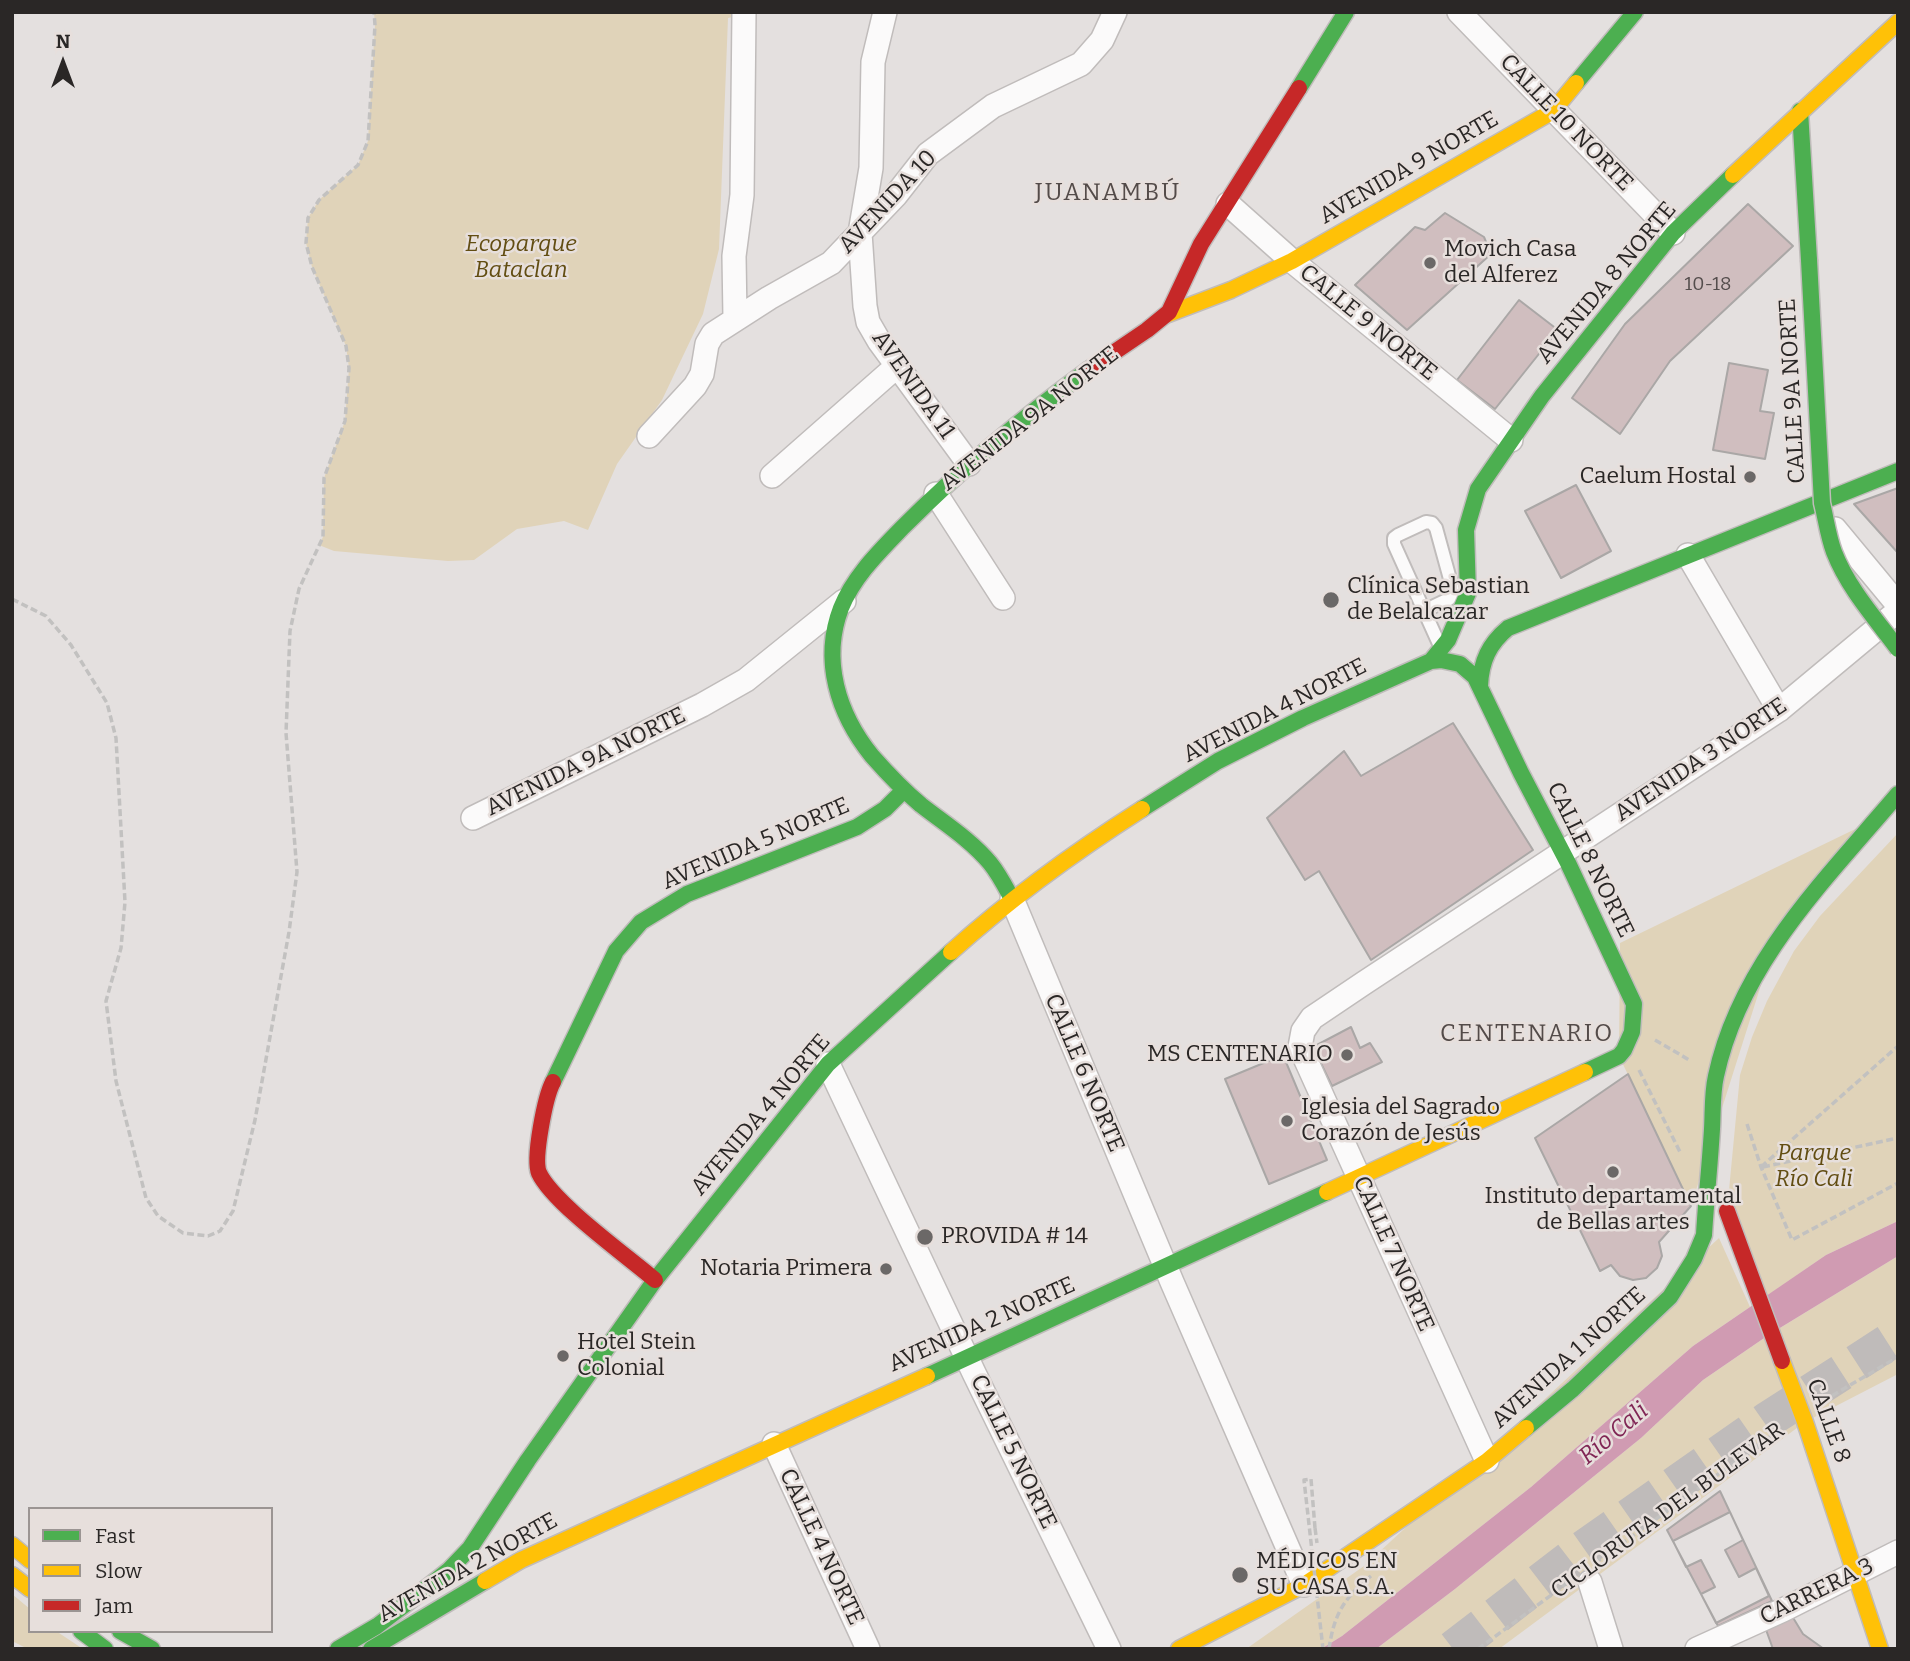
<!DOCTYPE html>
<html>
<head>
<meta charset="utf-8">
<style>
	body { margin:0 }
	#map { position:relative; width:1910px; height:1661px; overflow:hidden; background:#e4e0df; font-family:Bitter,serif }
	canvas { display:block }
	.frame { position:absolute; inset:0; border:14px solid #2a2726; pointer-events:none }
	.legend { position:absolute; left:28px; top:1507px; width:245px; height:126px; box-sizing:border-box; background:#e7dfdc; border:2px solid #9b9593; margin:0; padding:9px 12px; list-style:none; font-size:21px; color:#2a2726 }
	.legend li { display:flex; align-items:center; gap:14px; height:35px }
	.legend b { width:35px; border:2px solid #9b9593 }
	.north { position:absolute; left:28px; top:28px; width:70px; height:70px; -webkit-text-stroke:5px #e7dfdc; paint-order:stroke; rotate:0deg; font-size:19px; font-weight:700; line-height:28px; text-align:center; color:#2a2726 }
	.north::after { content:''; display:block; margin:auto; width:24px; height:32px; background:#2a2726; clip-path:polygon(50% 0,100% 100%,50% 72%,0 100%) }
</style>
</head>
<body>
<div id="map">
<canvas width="1910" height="1661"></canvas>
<div class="frame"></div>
<ul class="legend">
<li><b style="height:9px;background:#4caf50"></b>Fast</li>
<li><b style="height:9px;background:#ffc107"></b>Slow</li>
<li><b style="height:9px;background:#c62828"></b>Jam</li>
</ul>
<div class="north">N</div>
</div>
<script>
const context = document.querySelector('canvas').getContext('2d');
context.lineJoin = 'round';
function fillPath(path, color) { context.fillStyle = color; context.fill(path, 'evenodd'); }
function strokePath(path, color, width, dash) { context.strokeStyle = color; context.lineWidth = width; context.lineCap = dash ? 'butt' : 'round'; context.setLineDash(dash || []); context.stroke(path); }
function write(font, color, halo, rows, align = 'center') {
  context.font = font + ' Bitter,serif'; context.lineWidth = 5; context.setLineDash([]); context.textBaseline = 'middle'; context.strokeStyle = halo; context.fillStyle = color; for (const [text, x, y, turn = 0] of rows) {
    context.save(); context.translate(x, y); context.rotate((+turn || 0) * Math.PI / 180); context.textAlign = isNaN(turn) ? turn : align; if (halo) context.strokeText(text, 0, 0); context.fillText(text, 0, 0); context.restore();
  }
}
fillPath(new Path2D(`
	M374,12H758L728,18L719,249L703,314L662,400L617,464L588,530L564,521L517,529L474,560L448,561L334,551L319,545L323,537L324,478L345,421L349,368L346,346L312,267L306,243L308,218L319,200L358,165L368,141L375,25Z
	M1878,818L1774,944L1691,1206L1619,1056L1620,943Z
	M1898,833V1221L1826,1255L1761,1300L1727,1211L1740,1075L1752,1037L1767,1001L1794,951L1820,916Z
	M1719,1238L1750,1307L1693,1346L1531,1487L1342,1636L1321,1649H1246L1364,1566Z
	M1898,1256V1374L1805,1422L1499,1649H1376L1455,1589L1641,1438L1703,1380L1770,1334Z
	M12,1594L30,1609V1631H56L83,1649H28L12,1641Z`), '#e0d3b9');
fillPath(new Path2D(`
	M1898,1221V1256L1770,1334L1703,1380L1641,1438L1455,1589L1376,1649H1321L1342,1636L1531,1487L1693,1346L1826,1255Z`), '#d09bb2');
const building = new Path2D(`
	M1748,204L1793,246L1670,361L1620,434L1572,398L1625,324Z
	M1445,213L1484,237L1491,254L1407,330L1355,285L1415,227L1425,230Z
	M1519,300L1558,330L1495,409L1457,380Z
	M1729,363L1768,370L1760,411L1774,413L1765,459L1713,450Z
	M1576,485L1611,551L1561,578L1525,511Z
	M1898,488V553L1854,504Z
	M1453,723L1533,850L1371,960L1319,871L1305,880L1267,818L1344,751L1361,776Z
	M1351,1027L1360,1048L1370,1043L1382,1062L1332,1086L1313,1047Z
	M1283,1055L1327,1160L1269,1184L1225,1079Z
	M1628,1074L1691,1206L1659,1242L1662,1256L1657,1268L1646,1278L1633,1280L1620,1276L1611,1265L1600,1271L1535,1138Z
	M1720,1491L1772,1601L1718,1626L1667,1530Z
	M1730,1512L1743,1540L1725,1550L1739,1577L1756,1568L1769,1596L1716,1623L1701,1594L1715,1587L1701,1560L1686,1567L1673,1541Z
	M1792,1616L1803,1634L1824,1649H1773L1765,1627Z`);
fillPath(building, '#d0bebf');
strokePath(building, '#aaa7a6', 2);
strokePath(new Path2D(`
	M1453,1649L1583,1549L1769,1419L1898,1336`), '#bfbbba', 37, [37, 18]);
const lane = new Path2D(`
	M1424,611L1449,599L1453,590L1436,528L1432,523L1426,522L1398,535L1394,538V544L1440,646`);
const street = new Path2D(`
	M885,12L873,62L871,168L860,233L865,306L868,322L879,341L969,464
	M1459,12L1673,233
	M1228,204L1292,261L1511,440
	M735,318L734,256L742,195L744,12
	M649,436L695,386L702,374L707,344L713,334L769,298L831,263L896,195L928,154L993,106L1081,64L1102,40L1115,12
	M772,476L897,366
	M936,494L1003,598
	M1835,529L1898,605
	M1688,555L1779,710
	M473,818L702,705L746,680L844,601
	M1012,899L1172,1282L1304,1585
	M828,1064L974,1373L1109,1649
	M774,1444L868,1649
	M1487,1461L1300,1047L1303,1031L1312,1018L1364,983L1779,710L1898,611
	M1590,1582L1611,1649
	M1697,1649L1783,1610L1898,1552`);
const fast = new Path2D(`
	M1576,83L1635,12
	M1299,88L1346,12
	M1800,111L1809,260
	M1431,661L1448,640L1468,593L1466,530L1478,489L1542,396L1673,233L1733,175
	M1480,686C1481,661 1489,644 1508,628L1898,471
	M1142,809L1218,761L1303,718L1431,661L1441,660L1460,664L1475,677L1521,773L1568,863L1634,1004L1632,1032L1624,1050L1619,1056L1585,1072
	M1012,899C1005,886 999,874 990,863C971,840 944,823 921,805C903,790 887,773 872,756C838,714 821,660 841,608C854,576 879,552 902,528C960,470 1022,418 1088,370
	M553,1082L616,951L641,922L687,894L857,827L885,809L904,790
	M927,1376L1327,1192
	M1526,1428L1573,1389L1670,1297L1694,1259L1704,1235C1706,1200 1710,1164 1712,1129C1713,1112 1712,1093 1716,1076C1740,963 1826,879 1898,794
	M81,1631L105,1649
	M120,1631L152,1649
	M338,1649L377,1626L415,1597L449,1570L470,1548L528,1460L655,1280L828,1064L951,952
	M371,1649L485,1581`);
const slow = new Path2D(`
	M1733,175L1898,22
	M1168,314L1231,290L1292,261L1553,111L1576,83
	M951,952C1012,897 1073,853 1142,809
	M1327,1192L1585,1072
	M1782,1361L1805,1422L1880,1649
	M12,1545L30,1560
	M12,1575L30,1589
	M485,1581L521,1560L927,1376
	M1179,1649L1304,1585L1487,1461L1526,1428`);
const jam = new Path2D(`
	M1088,370L1147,330L1169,312L1201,244L1299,88
	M553,1082C545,1097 533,1159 539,1173C553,1203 627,1256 655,1280
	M1727,1211L1782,1361`);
strokePath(lane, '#c0bcbb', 16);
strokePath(street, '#c0bcbb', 26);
strokePath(fast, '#c0bcbb', 19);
strokePath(slow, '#c0bcbb', 19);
strokePath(jam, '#c0bcbb', 19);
strokePath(new Path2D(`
	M12,599L46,616L71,645L107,703L116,738L125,902L121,948L106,1001L116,1081L146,1198L158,1216L183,1233L208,1236L220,1231L233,1211L255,1120L289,932L297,872L286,733L290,631L299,589L323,537L324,478L345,421L349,368L346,346L312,267L306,243L308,218L319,200L358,165L368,141L375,25L374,12
	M1655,1040L1691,1061
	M1639,1070L1681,1154
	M1747,1124L1761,1167L1792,1240L1898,1183
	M1761,1167L1898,1046
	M1763,1167L1898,1138
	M1823,1401L1898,1357
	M1315,1528L1317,1543
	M1595,1563L1782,1428
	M1329,1649C1334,1614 1344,1598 1371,1576
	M1478,1649L1569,1582`), '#c2c1c0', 3.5, [7, 3.5]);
strokePath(lane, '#fbfafa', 12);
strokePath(street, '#fbfafa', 23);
strokePath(fast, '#4caf50', 16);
strokePath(slow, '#ffc107', 16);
strokePath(jam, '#c62828', 16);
const fastBridge = new Path2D(`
	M1809,260L1822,503C1826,519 1828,536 1834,552C1848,588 1875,618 1898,649`);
strokePath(fastBridge, '#c0bcbb', 19, []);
strokePath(new Path2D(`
	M1315,1528L1311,1479L1304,1480L1323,1649`), '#c2c1c0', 3.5, [7, 3.5]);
strokePath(fastBridge, '#4caf50', 16);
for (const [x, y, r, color] of [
	[1430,263,7,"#6b6867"],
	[1750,477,7,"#6b6867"],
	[1331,600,9,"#6b6867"],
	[1347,1055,7,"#6b6867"],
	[1287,1121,7,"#6b6867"],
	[1613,1172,7,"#6b6867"],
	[925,1237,9,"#6b6867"],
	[886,1269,7,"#6b6867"],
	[563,1356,7,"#6b6867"],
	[1240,1575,9,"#6b6867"]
]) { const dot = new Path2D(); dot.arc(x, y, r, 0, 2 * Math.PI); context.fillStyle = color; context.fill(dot); strokePath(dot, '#e7dfdc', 2.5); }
write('19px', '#544d4c', null, [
	["10-18",1708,285]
]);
write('23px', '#2a2726', '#e7dfdc', [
	["CALLE 10 NORTE",1566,123,46],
	["AVENIDA 9 NORTE",1409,168,-30],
	["AVENIDA 10",888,202,-47],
	["AVENIDA 8 NORTE",1607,283,-50],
	["CALLE 9 NORTE",1368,323,39],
	["AVENIDA 11",913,385,55],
	["CALLE 9A NORTE",1793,391,-93],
	["AVENIDA 9A NORTE",1030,419,-38],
	["AVENIDA 4 NORTE",1275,711,-27],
	["AVENIDA 3 NORTE",1701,760,-34],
	["AVENIDA 9A NORTE",586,762,-26],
	["AVENIDA 5 NORTE",756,844,-23],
	["CALLE 8 NORTE",1590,860,64],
	["CALLE 6 NORTE",1084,1073,67],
	["AVENIDA 4 NORTE",761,1115,-50],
	["CALLE 7 NORTE",1393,1254,66],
	["AVENIDA 2 NORTE",982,1325,-24],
	["AVENIDA 1 NORTE",1569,1358,-42],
	["CALLE 8",1828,1421,70],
	["CALLE 5 NORTE",1013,1452,64],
	["CICLORUTA DEL BULEVAR",1668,1511,-36],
	["CALLE 4 NORTE",821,1547,65],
	["AVENIDA 2 NORTE",468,1568,-29],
	["CARRERA 3",1817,1592,-26]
]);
write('italic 23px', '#624d12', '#e7dfdc', [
	["Ecoparque",521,245],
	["Bataclan",521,271],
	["Parque",1814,1154],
	["Río Cali",1814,1180]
]);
write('23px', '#2a2726', '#e7dfdc', [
	["Movich Casa",1444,250],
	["del Alferez",1444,276],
	["Caelum Hostal",1736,477,"right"],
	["Clínica Sebastian",1347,587],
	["de Belalcazar",1347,613],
	["MS CENTENARIO",1333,1055,"right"],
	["Iglesia del Sagrado",1301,1108],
	["Corazón de Jesús",1301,1134],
	["Instituto departamental",1613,1197,"center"],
	["de Bellas artes",1613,1223,"center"],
	["PROVIDA # 14",941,1237],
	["Notaria Primera",872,1269,"right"],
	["Hotel Stein",577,1343],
	["Colonial",577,1369],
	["MÉDICOS EN",1256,1562],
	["SU CASA S.A.",1256,1588]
], 'left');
context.letterSpacing = '2px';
write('24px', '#534b49', '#e7dfdc', [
	["JUANAMBÚ",1108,193],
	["CENTENARIO",1527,1034]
]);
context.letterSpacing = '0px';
write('italic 24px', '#802655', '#e7dfdc', [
	["Río Cali",1614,1434,-40]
]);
</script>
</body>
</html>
